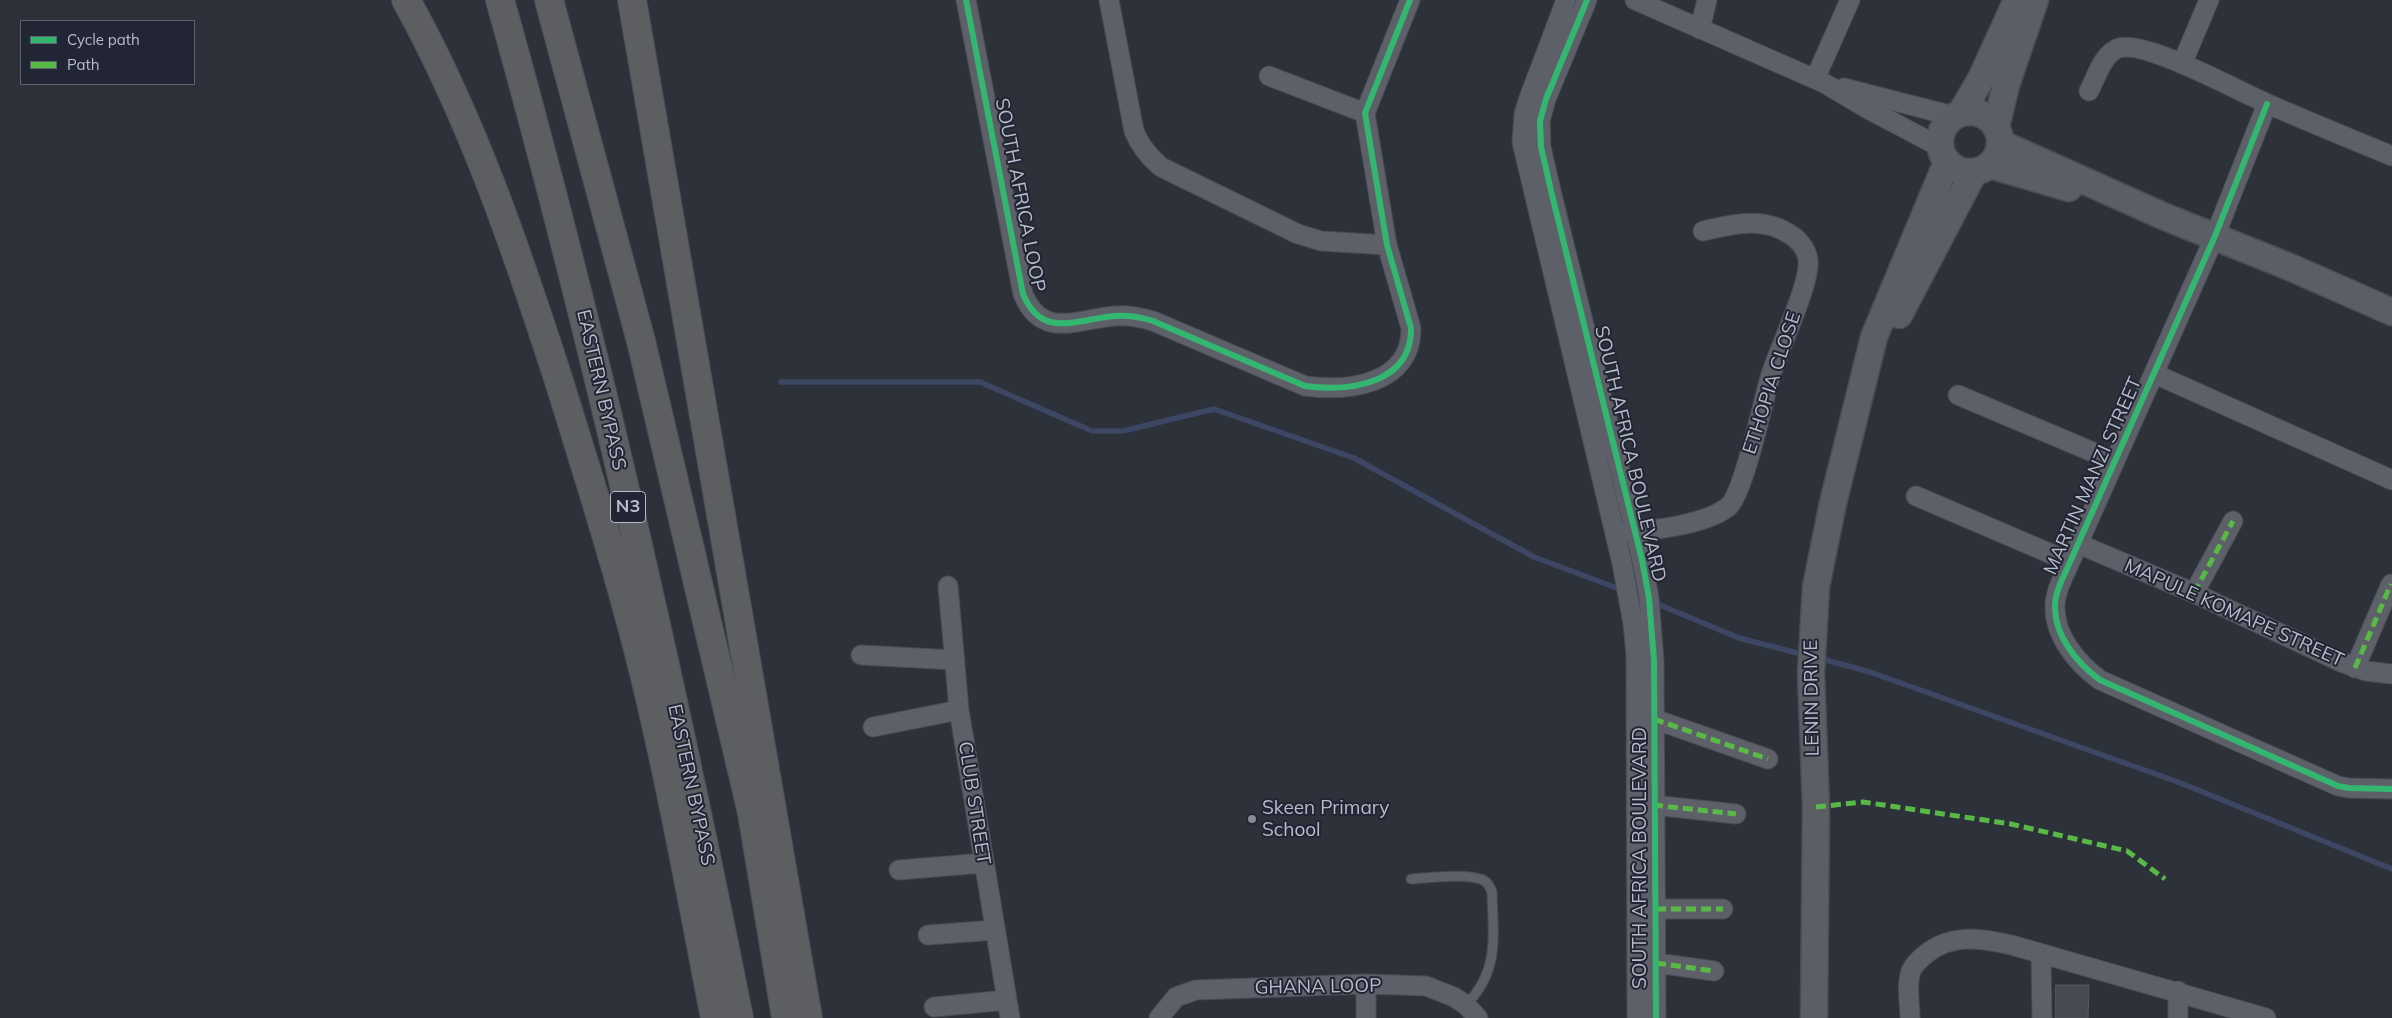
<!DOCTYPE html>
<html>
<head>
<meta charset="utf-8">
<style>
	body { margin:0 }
	#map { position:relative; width:2392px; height:1018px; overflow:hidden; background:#2d313a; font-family:Mulish,sans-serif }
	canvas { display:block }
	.legend { position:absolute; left:20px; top:20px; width:175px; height:65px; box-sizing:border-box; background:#212534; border:1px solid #5d6170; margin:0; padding:6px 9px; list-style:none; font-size:15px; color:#b8bcca }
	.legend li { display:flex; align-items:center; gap:10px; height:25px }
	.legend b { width:25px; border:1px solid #5d6170 }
</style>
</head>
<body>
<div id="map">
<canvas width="2392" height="1018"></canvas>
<ul class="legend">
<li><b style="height:6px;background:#33b770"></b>Cycle path</li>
<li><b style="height:6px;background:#58b947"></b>Path</li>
</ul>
</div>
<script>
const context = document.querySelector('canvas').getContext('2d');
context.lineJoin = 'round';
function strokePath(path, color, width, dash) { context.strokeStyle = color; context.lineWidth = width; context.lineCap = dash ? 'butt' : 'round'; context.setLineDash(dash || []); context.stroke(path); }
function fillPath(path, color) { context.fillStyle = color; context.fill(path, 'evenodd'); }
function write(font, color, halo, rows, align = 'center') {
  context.font = font + ' Mulish,sans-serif'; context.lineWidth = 4; context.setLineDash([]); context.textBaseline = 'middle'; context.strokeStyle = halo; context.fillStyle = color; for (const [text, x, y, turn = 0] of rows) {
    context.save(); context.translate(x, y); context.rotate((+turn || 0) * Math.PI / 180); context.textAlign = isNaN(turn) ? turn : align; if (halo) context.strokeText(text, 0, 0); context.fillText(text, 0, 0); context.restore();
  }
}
strokePath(new Path2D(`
	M781,382H980L1092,431H1123L1214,409L1354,458L1534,557L1622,590
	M1631,593L1739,638L1805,655
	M1819,658L1870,672L2178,782L2392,869`), '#3d4763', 5.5);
const building = new Path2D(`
	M2056,985H2089L2088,1018H2056Z`);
fillPath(building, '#474a52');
strokePath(building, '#555961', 1);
const lane = new Path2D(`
	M1411,879C1430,878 1465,873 1483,880C1488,882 1490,887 1492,892C1493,937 1500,970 1466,1005`);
const street = new Path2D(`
	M966,0L1023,294C1042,340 1077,319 1115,316C1129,315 1140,317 1153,321L1305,386C1349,392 1412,384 1411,328L1387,245L1365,113L1410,0
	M1109,0L1134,131C1140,146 1148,156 1161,167L1298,234L1321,241L1387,245
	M1566,0L1529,98L1524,114L1522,142L1622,563L1633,624L1636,655L1637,1018
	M1587,0L1546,99L1540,121L1541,147L1552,195L1642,560L1649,598L1654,661L1656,1018
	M1635,0L1824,83L1868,109L1940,147
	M1700,29L1707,0
	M2182,64L2209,0
	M1269,76L1365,113
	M1815,79L1850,0
	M1844,88L1953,116
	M2089,91C2096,78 2103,53 2119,48C2146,40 2240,92 2268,104C2309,122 2351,139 2392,156
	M2267,104L2215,236L2070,562C2064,576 2055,591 2055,606C2054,636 2078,664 2100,680L2338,786L2349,788L2392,789
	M2155,374L2392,480
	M1958,395L2114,461
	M1916,496L2070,562
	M1624,533C1652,530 1707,525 1729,506C1744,491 1762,406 1769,381C1777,351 1811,285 1808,259C1806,249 1799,240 1791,235C1764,216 1733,224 1703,231
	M2079,544L2194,593L2341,662L2366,671L2392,674
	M948,586L959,710L1010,1018
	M2194,593L2233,521
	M861,655L955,660
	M2355,668L2391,584
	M1654,719L1768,759
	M873,727L959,710
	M1653,805L1736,814
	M899,870L984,863
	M1656,909H1723
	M928,935L995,930
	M2041,954L2042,1018
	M1656,963L1714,971
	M1366,984V1018
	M2178,991V1018
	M934,1007L1007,1000
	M1159,1018L1176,997L1196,990L1366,984L1426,986L1454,997L1466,1005L1478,1018
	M1910,1018C1910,1004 1906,985 1911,971C1914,964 1921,958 1926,954C1953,932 1985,939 2015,946L2266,1018`);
const secondary = new Path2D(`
	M1940 142a30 30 0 1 1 60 0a30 30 0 1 1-60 0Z
	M1961,113L1982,77L2017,0
	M1996,127L2006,85L2035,0
	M2000,143L2163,216L2292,268L2392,312
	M1990,165L2069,188
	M1899,315L1974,172
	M1814,1018L1816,807L1811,673L1816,587L1833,503L1874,337L1947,162`);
const highway = new Path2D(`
	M406,0C472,119 516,248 558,378C594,494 631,610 657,729C679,825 696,921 715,1018
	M500,0C594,336 671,676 739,1018
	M549,0L641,341L752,813L786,1018
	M632,0L808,1018`);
strokePath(lane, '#494c53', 11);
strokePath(street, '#494c53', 21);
strokePath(secondary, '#494c53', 29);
strokePath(highway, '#4a4d55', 30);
strokePath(lane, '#5d6068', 9);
strokePath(street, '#5d6068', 19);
strokePath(secondary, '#5c5e66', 26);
strokePath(highway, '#5c5e61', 28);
strokePath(new Path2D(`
	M2194,593L2233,521
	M2355,668L2391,584
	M1654,719L1768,759
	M1653,805L1736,814
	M1816,807L1863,802L2011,824L2127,851L2165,879
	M1656,909H1723
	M1656,963L1714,971`), '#58b947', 5, [10, 5]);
strokePath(new Path2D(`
	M966,0L1023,294C1042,340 1077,319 1115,316C1129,315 1140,317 1153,321L1305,386C1349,392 1412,384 1411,328L1387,245L1365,113L1410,0
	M1587,0L1546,99L1540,121L1541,147L1552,195L1642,560L1649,598L1654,661L1656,1018
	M2267,104L2215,236L2070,562C2064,576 2055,591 2055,606C2054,636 2078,664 2100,680L2338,786L2349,788L2392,789`), '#33b770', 6);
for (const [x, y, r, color] of [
	[1252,819,5,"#878b98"]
]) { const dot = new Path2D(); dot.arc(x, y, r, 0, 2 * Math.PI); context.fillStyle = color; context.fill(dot); strokePath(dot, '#212534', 2); }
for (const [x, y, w] of [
	[628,507,35]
]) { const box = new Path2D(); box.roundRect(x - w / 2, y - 15.5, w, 31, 4); context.fillStyle = '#212534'; context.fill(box); strokePath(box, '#b8bcca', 1); }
write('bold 18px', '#b8bcca', null, [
	["N3",628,507]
]);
write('19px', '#b8bcca', '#212534', [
	["SOUTH AFRICA LOOP",1020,195,79],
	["ETHOPIA CLOSE",1772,383,-72],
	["EASTERN BYPASS",601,390,77],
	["SOUTH AFRICA BOULEVARD",1630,454,77],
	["MARTIN MANZI STREET",2093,476,-66],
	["MAPULE KOMAPE STREET",2234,613,24],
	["LENIN DRIVE",1812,698,-91],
	["EASTERN BYPASS",691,785,78],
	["CLUB STREET",974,803,81],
	["SOUTH AFRICA BOULEVARD",1640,858,-90],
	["GHANA LOOP",1318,987,-1]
]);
write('19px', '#b8bcca', '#212534', [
	["Skeen Primary",1262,808],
	["School",1262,830]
], 'left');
</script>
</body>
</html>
